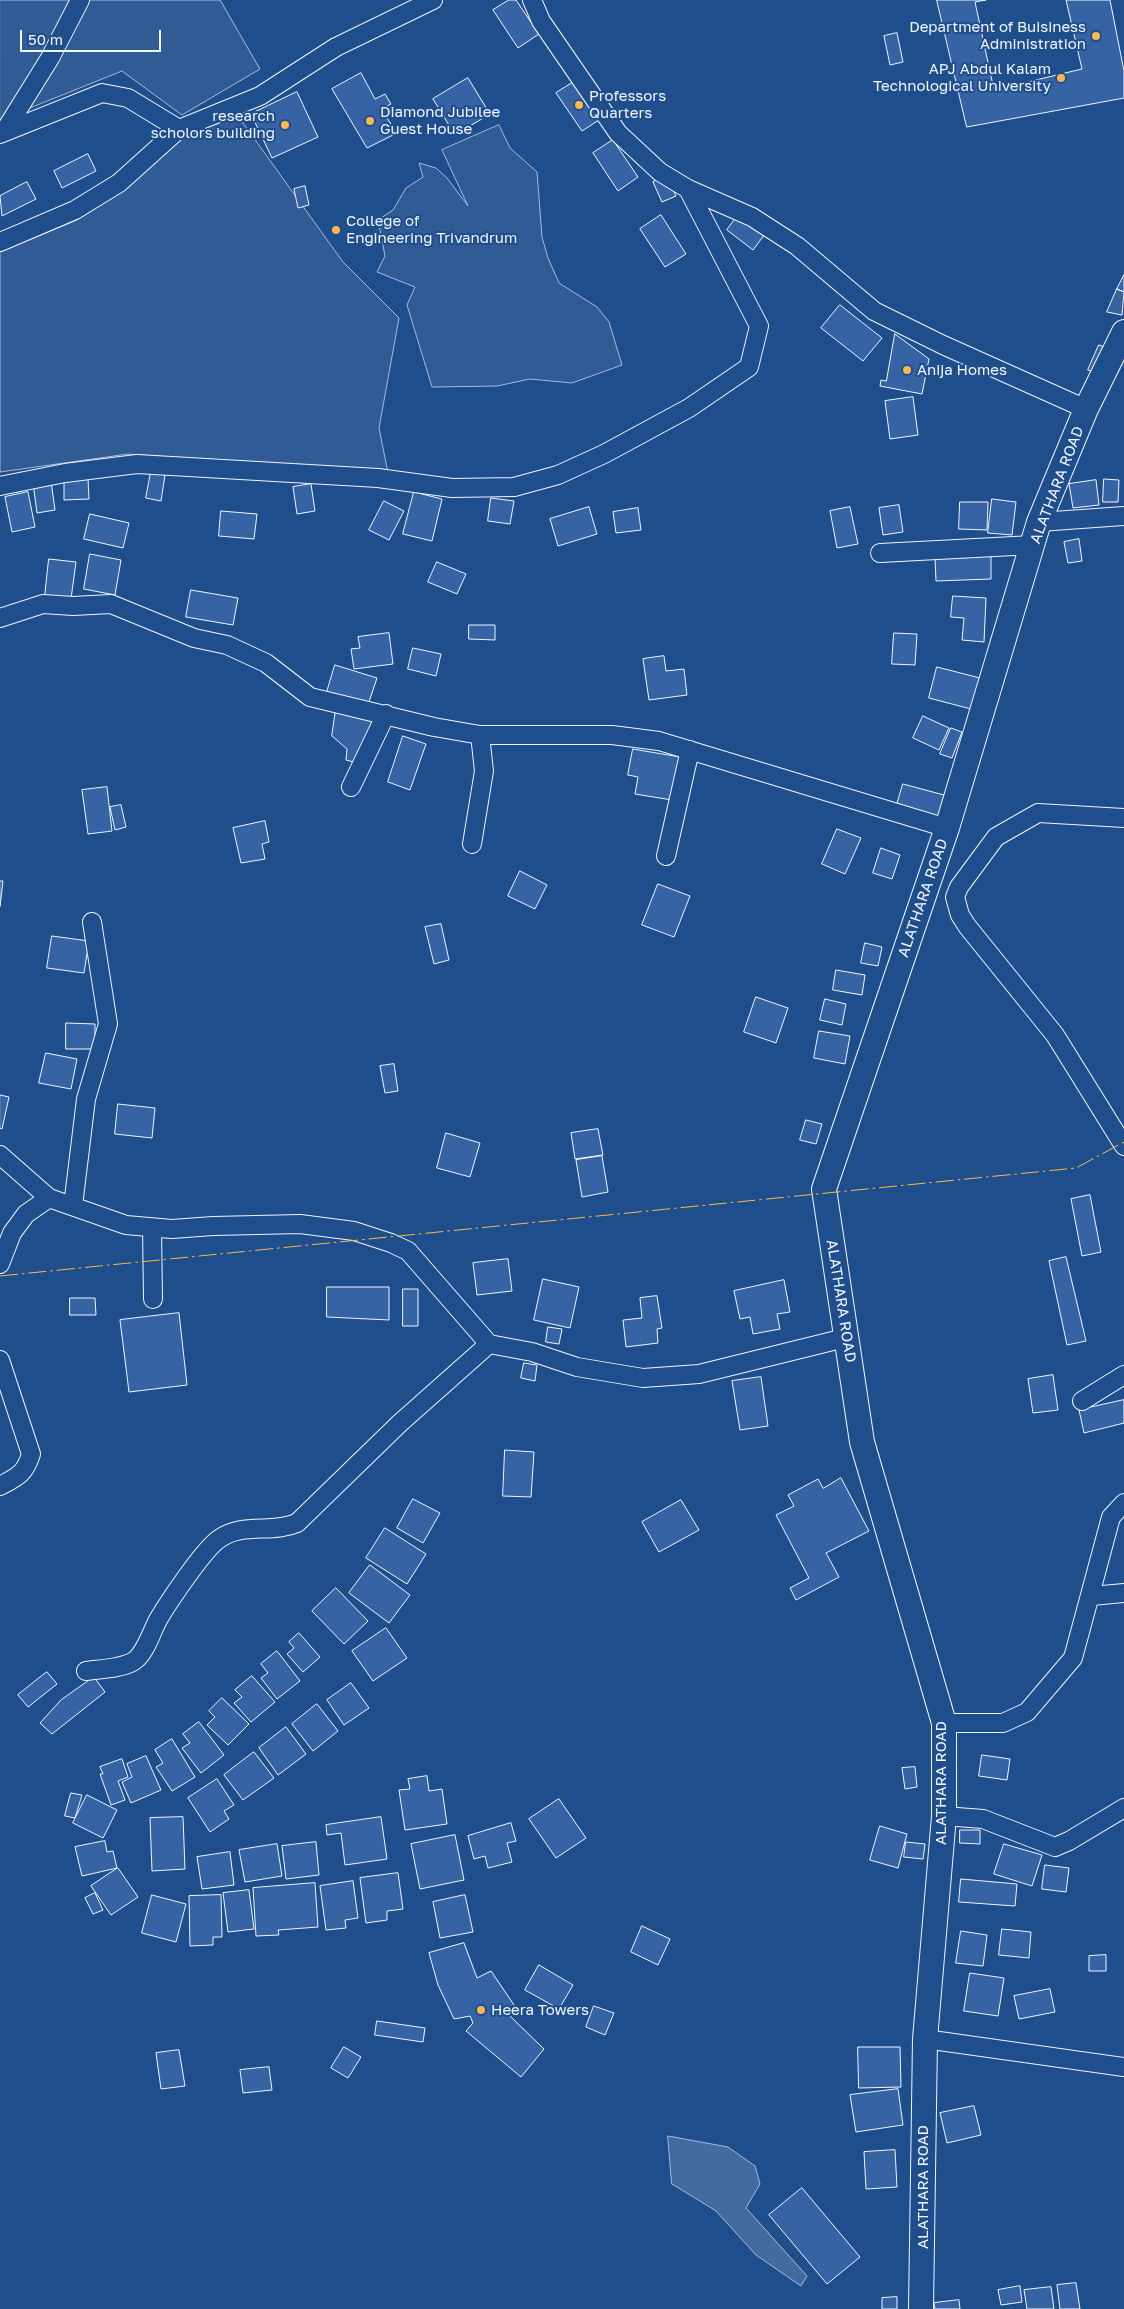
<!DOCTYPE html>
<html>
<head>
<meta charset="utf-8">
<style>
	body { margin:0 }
	#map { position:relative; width:1124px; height:2309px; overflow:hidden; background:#1f4e8c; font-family:"Golos Text",sans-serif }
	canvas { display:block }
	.scale { position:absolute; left:20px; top:30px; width:141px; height:22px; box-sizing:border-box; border:2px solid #f2f6ff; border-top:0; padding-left:6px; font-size:15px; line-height:18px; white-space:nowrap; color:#f2f6ff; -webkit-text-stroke:4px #1f4e8c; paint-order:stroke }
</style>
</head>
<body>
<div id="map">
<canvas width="1124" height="2309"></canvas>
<div class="scale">50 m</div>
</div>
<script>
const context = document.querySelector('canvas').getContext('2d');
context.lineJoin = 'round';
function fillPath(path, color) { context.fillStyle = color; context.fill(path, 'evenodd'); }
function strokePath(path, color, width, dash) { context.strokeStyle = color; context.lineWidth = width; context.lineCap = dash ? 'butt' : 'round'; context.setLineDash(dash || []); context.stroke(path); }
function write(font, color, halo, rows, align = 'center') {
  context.font = font + ' "Golos Text",sans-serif'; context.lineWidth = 4; context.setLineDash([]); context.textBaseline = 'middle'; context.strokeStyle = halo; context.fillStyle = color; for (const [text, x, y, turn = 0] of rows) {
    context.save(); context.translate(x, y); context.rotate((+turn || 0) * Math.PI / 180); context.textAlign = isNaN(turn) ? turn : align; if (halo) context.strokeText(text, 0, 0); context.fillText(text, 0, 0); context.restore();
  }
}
const built = new Path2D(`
	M0,0H220L260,69L182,115L122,71L0,120Z
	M238,116L343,262L399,318L379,428L388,473L128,454L0,472V252L77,220L125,189L183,137Z
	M499,125L510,148L537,172L542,237L548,258L559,283L597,307L609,322L622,365L572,383L530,379L497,386L432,387L407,305L415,287L377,272L385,256L378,220L393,210L406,188L423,177L419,163L436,168L447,178L468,206L442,150Z`);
fillPath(built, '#305b95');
strokePath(built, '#a8bbd7', 1);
const water = new Path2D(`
	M668,2136L728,2147L755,2166L760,2184L746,2208L807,2276L801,2286L756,2255L716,2211L672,2184Z`);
fillPath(water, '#446ba0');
strokePath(water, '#a8bbd7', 1);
const building = new Path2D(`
	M509,0H516L539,34L518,48L493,10Z
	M937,0H986L975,2L994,90L1082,69L1066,0H1110L1124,71V98L967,127Z
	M897,33L903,62L890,65L884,36Z
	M361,73L375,99L385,94L391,104L381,109L397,133L367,148L332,89Z
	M468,78L490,114L455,135L433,99Z
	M577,80L602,118L582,131L556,93Z
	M297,92L318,137L272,158L251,114Z
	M613,140L638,177L618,191L593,153Z
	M88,154L96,171L62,188L54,171Z
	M667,176L676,196L662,202L653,182Z
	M27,182L36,199L2,216L0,196Z
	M305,186L309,205L298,208L294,189Z
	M739,214L765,234L753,250L727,230Z
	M661,215L686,254L665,267L640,229Z
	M1124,275V292L1117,289Z
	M1117,289L1124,292L1122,315L1107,312Z
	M840,305L882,338L863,361L821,328Z
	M895,334L929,359L922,394L880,386L881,380L886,381Z
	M1099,345L1111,350L1097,374L1088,370Z
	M913,397L918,435L890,439L885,401Z
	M151,472L165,475L161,501L146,498Z
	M88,478L89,499L64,500V480Z
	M1104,479L1119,480L1118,502H1103Z
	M1096,480L1099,505L1073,508L1069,484Z
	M51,481L55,510L37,513L33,483Z
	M311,484L315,511L297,514L293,487Z
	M28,492L35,527L12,532L5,497Z
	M414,492L442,499L432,541L403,534Z
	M491,498L514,501L510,524L488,521Z
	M992,499L1016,502L1012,535L988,533Z
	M384,501L404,511L389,540L369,530Z
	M960,502H988L987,530L959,529Z
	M899,505L903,532L883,535L879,508Z
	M589,507L597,534L558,546L550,519Z
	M850,507L858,544L837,548L830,511Z
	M638,508L641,530L616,533L613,512Z
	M221,511L257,514L254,539L219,536Z
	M90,514L129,523L123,548L84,539Z
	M1079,539L1082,561L1068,563L1064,542Z
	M90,554L121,560L115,595L84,589Z
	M991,556V579L936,581L935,557Z
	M49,559L76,562L71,599L45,596Z
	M437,562L466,574L457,594L428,582Z
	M191,590L238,598L233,625L186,617Z
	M953,596L986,598L984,642L962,640L964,618L951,617Z
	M469,625H495V640L469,639Z
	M389,633L393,664L354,669L351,649L360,648L358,637Z
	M894,633L917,634L915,665L892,664Z
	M413,648L441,654L436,676L408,669Z
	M664,656L666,671L684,669L687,695L649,700L643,659Z
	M335,665L377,678L368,705L327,692Z
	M937,667L980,678L971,709L929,698Z
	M336,709L377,718L357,763L346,760L347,749L332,736Z
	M923,716L949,728L939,750L913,738Z
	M951,728L962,732L952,758L940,754Z
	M403,736L426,744L410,790L388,782Z
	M633,749L680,757L672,800L635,794L638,777L628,775Z
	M903,784L944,795L938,818L896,808Z
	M107,787L112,831L88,834L82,790Z
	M121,805L126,827L115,830L110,807Z
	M265,821L269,842L262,844L265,859L241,863L233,828Z
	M837,829L861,838L845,874L822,864Z
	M881,848L900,855L892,879L873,873Z
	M520,871L547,885L535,909L508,896Z
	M0,881H3L0,906Z
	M658,884L690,896L674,937L642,925Z
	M441,924L449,960L434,964L425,927Z
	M52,936L89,941L84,973L47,968Z
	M865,943L882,947L878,966L861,963Z
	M836,970L865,975L862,995L833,990Z
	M756,997L788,1008L776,1043L744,1032Z
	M825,999L846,1004L842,1025L820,1020Z
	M66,1023L95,1024V1049H66Z
	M819,1031L850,1036L845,1064L814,1058Z
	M46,1053L77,1059L71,1089L39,1083Z
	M394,1064L398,1091L385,1093L380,1066Z
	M0,1095L9,1097L2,1129L0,1128Z
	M118,1104L155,1108L152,1138L115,1134Z
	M806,1120L822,1124L816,1144L800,1140Z
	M598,1129L603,1155L575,1159L571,1133Z
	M446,1133L480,1143L470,1177L437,1168Z
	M602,1156L608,1192L582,1197L576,1160Z
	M1090,1195L1101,1252L1082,1256L1071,1199Z
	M1066,1257L1086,1341L1067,1345L1049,1261Z
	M508,1259L512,1291L477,1295L473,1263Z
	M543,1279L579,1287L570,1328L534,1320Z
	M784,1280L790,1312L777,1314L780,1329L753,1334L750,1317L740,1319L734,1291Z
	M327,1287H389V1320L327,1317Z
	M403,1289H418V1326H403Z
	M657,1296L662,1328L657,1329L658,1343L626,1347L623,1320L642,1318L640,1298Z
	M70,1298H95L96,1315H70Z
	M179,1313L187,1385L129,1392L120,1320Z
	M548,1327L562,1329L559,1344L546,1342Z
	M524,1363L537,1365L535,1381L521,1378Z
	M1053,1375L1058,1410L1033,1413L1028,1379Z
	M761,1377L768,1426L740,1430L732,1381Z
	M1124,1400V1423L1084,1433L1079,1410Z
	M505,1450L534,1452L531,1497L503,1496Z
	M841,1478L869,1531L826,1553L839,1577L796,1600L790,1588L809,1578L776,1515L794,1506L788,1495L818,1479L823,1488Z
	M413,1499L440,1513L423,1543L397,1528Z
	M681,1500L699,1530L659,1552L642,1522Z
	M385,1528L426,1554L407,1584L366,1558Z
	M370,1565L410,1595L389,1623L349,1593Z
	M336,1588L368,1621L344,1644L312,1611Z
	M386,1628L407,1658L373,1681L352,1651Z
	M299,1633L320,1657L303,1672L287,1654L294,1648L289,1642Z
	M277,1651L300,1681L277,1699L261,1678L268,1673L261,1664Z
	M47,1672L57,1684L28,1707L18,1695Z
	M252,1676L275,1702L251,1722L234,1703L242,1697L235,1690Z
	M94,1677L105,1692L52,1734L40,1723L61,1700Z
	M351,1683L369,1708L344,1725L327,1700Z
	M222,1698L249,1724L228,1745L207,1725L215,1717L209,1711Z
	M317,1704L338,1731L313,1751L292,1724Z
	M199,1722L224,1755L201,1773L182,1748L190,1743L183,1734Z
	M286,1727L306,1754L278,1775L259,1748Z
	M172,1739L195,1777L172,1791L156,1767L163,1763L155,1750Z
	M254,1752L274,1778L243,1800L224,1775Z
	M982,1755L1010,1759L1007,1780L979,1776Z
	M146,1756L161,1790L131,1803L122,1782L132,1777L127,1764Z
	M122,1759L128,1777L118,1781L125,1800L111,1805L100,1774H103L100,1767Z
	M915,1767L917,1787L905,1789L902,1768Z
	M427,1776L429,1791L442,1789L447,1824L405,1830L399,1790L410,1789L408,1779Z
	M217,1779L234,1805L224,1811L229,1819L210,1832L188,1798Z
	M71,1793L82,1795L75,1818L65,1816Z
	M87,1795L117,1810L103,1838L73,1823Z
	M559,1799L586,1838L556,1858L529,1819Z
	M183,1817L185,1869L152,1871L150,1818Z
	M381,1817L387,1859L345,1865L341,1833L327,1835L326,1825Z
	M511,1823L516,1841L507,1843L512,1862L488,1868L485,1856L474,1859L468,1836Z
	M880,1826L907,1834L898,1868L870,1860Z
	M960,1830H980V1844L960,1843Z
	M455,1835L464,1880L420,1889L411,1844Z
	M105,1841L107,1852L113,1851L117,1868L82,1876L75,1847Z
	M316,1842L319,1875L286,1879L282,1846Z
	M906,1842L925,1844L923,1859L904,1857Z
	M277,1844L282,1876L245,1882L239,1850Z
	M1004,1844L1042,1855L1032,1886L994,1874Z
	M230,1852L234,1885L202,1889L197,1857Z
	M1045,1865L1069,1868L1066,1892L1042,1889Z
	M118,1868L138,1897L111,1915L91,1886Z
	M398,1873L403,1909L387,1911V1920L366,1923L360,1878Z
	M961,1879L1017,1884L1015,1906L959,1902Z
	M353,1881L358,1918L345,1920L346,1928L326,1930L320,1886Z
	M315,1883L318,1927L278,1930L279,1935L256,1936L253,1888Z
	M249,1890L254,1929L228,1932L223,1893Z
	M95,1893L103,1910L93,1914L85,1898Z
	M152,1895L186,1904L176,1942L142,1933Z
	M221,1895L222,1937H213V1945L190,1946L189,1896Z
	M465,1895L473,1932L440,1938L433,1902Z
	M642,1926L670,1939L658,1965L631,1952Z
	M1002,1929L1031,1932L1029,1958L999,1955Z
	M961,1931L987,1935L983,1966L956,1963Z
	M464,1943L477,1978L491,1971L514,2005L509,2015L544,2049L521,2077L466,2031L473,2023L470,2016L454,2019L438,1985L429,1953Z
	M1106,1955V1971H1089V1956Z
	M539,1965L573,1985L559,2009L525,1990Z
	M970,1973L1004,1978L998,2016L964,2011Z
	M1050,1989L1055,2012L1019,2019L1014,1996Z
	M594,2006L614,2013L605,2035L586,2027Z
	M377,2021L425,2028L423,2042L375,2035Z
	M344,2047L361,2057L348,2078L331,2068Z
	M858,2047H900L901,2087L859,2088Z
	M179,2050L185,2086L161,2089L156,2053Z
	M269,2067L272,2090L243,2093L240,2070Z
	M898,2089L903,2125L856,2132L850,2095Z
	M974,2106L981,2135L947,2143L940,2113Z
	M895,2150L897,2187L866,2189L864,2152Z
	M802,2188L860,2257L827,2284L769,2215Z
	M1076,2283L1080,2309H1060L1057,2285Z
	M1020,2286L1022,2302L1001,2305L998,2290Z
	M1051,2287L1054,2309H1027L1024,2290Z
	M897,2297V2309H882V2298Z
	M959,2300L960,2309H935L934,2303Z`);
fillPath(building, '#3563a3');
strokePath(building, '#f2f6ff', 1);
const street = new Path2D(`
	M532,0L541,21L618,133L660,172L688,189L752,217L797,246L874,311L943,345L1086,409
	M4,132L50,58L80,0
	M0,134L102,93L128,98L179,129
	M0,242L75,210L119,183L179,129L260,96L336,47L433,0
	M0,486L65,473L137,464L378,478L452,488L514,487L558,475L604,454L689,408L749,367L759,326L688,189
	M1039,522L1124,516
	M880,553L1033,545
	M0,618L43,604L73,606L111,604L194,638L227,645L266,663L310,697L434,727L480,735H612L659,741L947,828
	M351,787L386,714
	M1124,818L1038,813L996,837L959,887L955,897L960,915L967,926L1055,1035L1124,1146
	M472,844L484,771L480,735
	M666,856L690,750
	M0,1155L49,1198
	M73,1206L86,1099L108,1024L92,922
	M152,1227L153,1299
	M0,1264L12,1233L26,1214L49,1198L126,1225L172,1229L213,1226L300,1224L354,1231L391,1243L408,1251L489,1344L532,1352L577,1367L643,1378L699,1374L845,1338
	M0,1360L31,1454C25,1474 17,1477 0,1486
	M1082,1401L1124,1375
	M1092,1596L1124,1593
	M86,1671C100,1669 121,1669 134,1661C146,1653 152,1630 159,1618C170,1600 204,1549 219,1539C242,1522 272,1534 297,1523L400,1423L489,1344
	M944,1723H1003L1027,1712L1073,1658L1111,1517L1124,1503
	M944,1816L983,1819L1055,1847L1069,1841L1124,1808
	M925,2039L1124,2067`);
const secondary = new Path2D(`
	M921,2309L925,2039L944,1816V1723L862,1442L824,1189L947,828L1039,522L1086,409L1124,332`);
strokePath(street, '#f2f6ff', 20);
strokePath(secondary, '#f2f6ff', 26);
strokePath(street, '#1f4e8c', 18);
strokePath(secondary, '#1f4e8c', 24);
strokePath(new Path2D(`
	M0,1276L1076,1168L1124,1142`), '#ffb74d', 1, [18, 4, 2.5, 4]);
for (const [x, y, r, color] of [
	[1096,36,5,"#ffb74d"],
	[1061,78,5,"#ffb74d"],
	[579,105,5,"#ffb74d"],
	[370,121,5,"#ffb74d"],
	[285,125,5,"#ffb74d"],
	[336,230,5,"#ffb74d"],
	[907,370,5,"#ffb74d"],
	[481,2010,5,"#ffb74d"]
]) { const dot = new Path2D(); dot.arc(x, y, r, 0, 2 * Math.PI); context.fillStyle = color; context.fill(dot); strokePath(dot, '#1f4e8c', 2); }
write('15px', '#f2f6ff', '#1f4e8c', [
	["Department of Buisiness",1086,27,"right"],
	["Administration",1086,44,"right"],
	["APJ Abdul Kalam",1051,69,"right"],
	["Technological University",1051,86,"right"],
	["Professors",589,96],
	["Quarters",589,113],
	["Diamond Jubilee",380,112],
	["Guest House",380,129],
	["research",275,116,"right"],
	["scholors building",275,133,"right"],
	["College of",346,221],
	["Engineering Trivandrum",346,238],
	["Anija Homes",917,370],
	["Heera Towers",491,2010]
], 'left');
write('15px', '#f2f6ff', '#1f4e8c', [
	["ALATHARA ROAD",1057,485,-69],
	["ALATHARA ROAD",923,898,-71],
	["ALATHARA ROAD",841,1301,81],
	["ALATHARA ROAD",941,1783,-90],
	["ALATHARA ROAD",923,2187,-90]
]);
</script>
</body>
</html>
